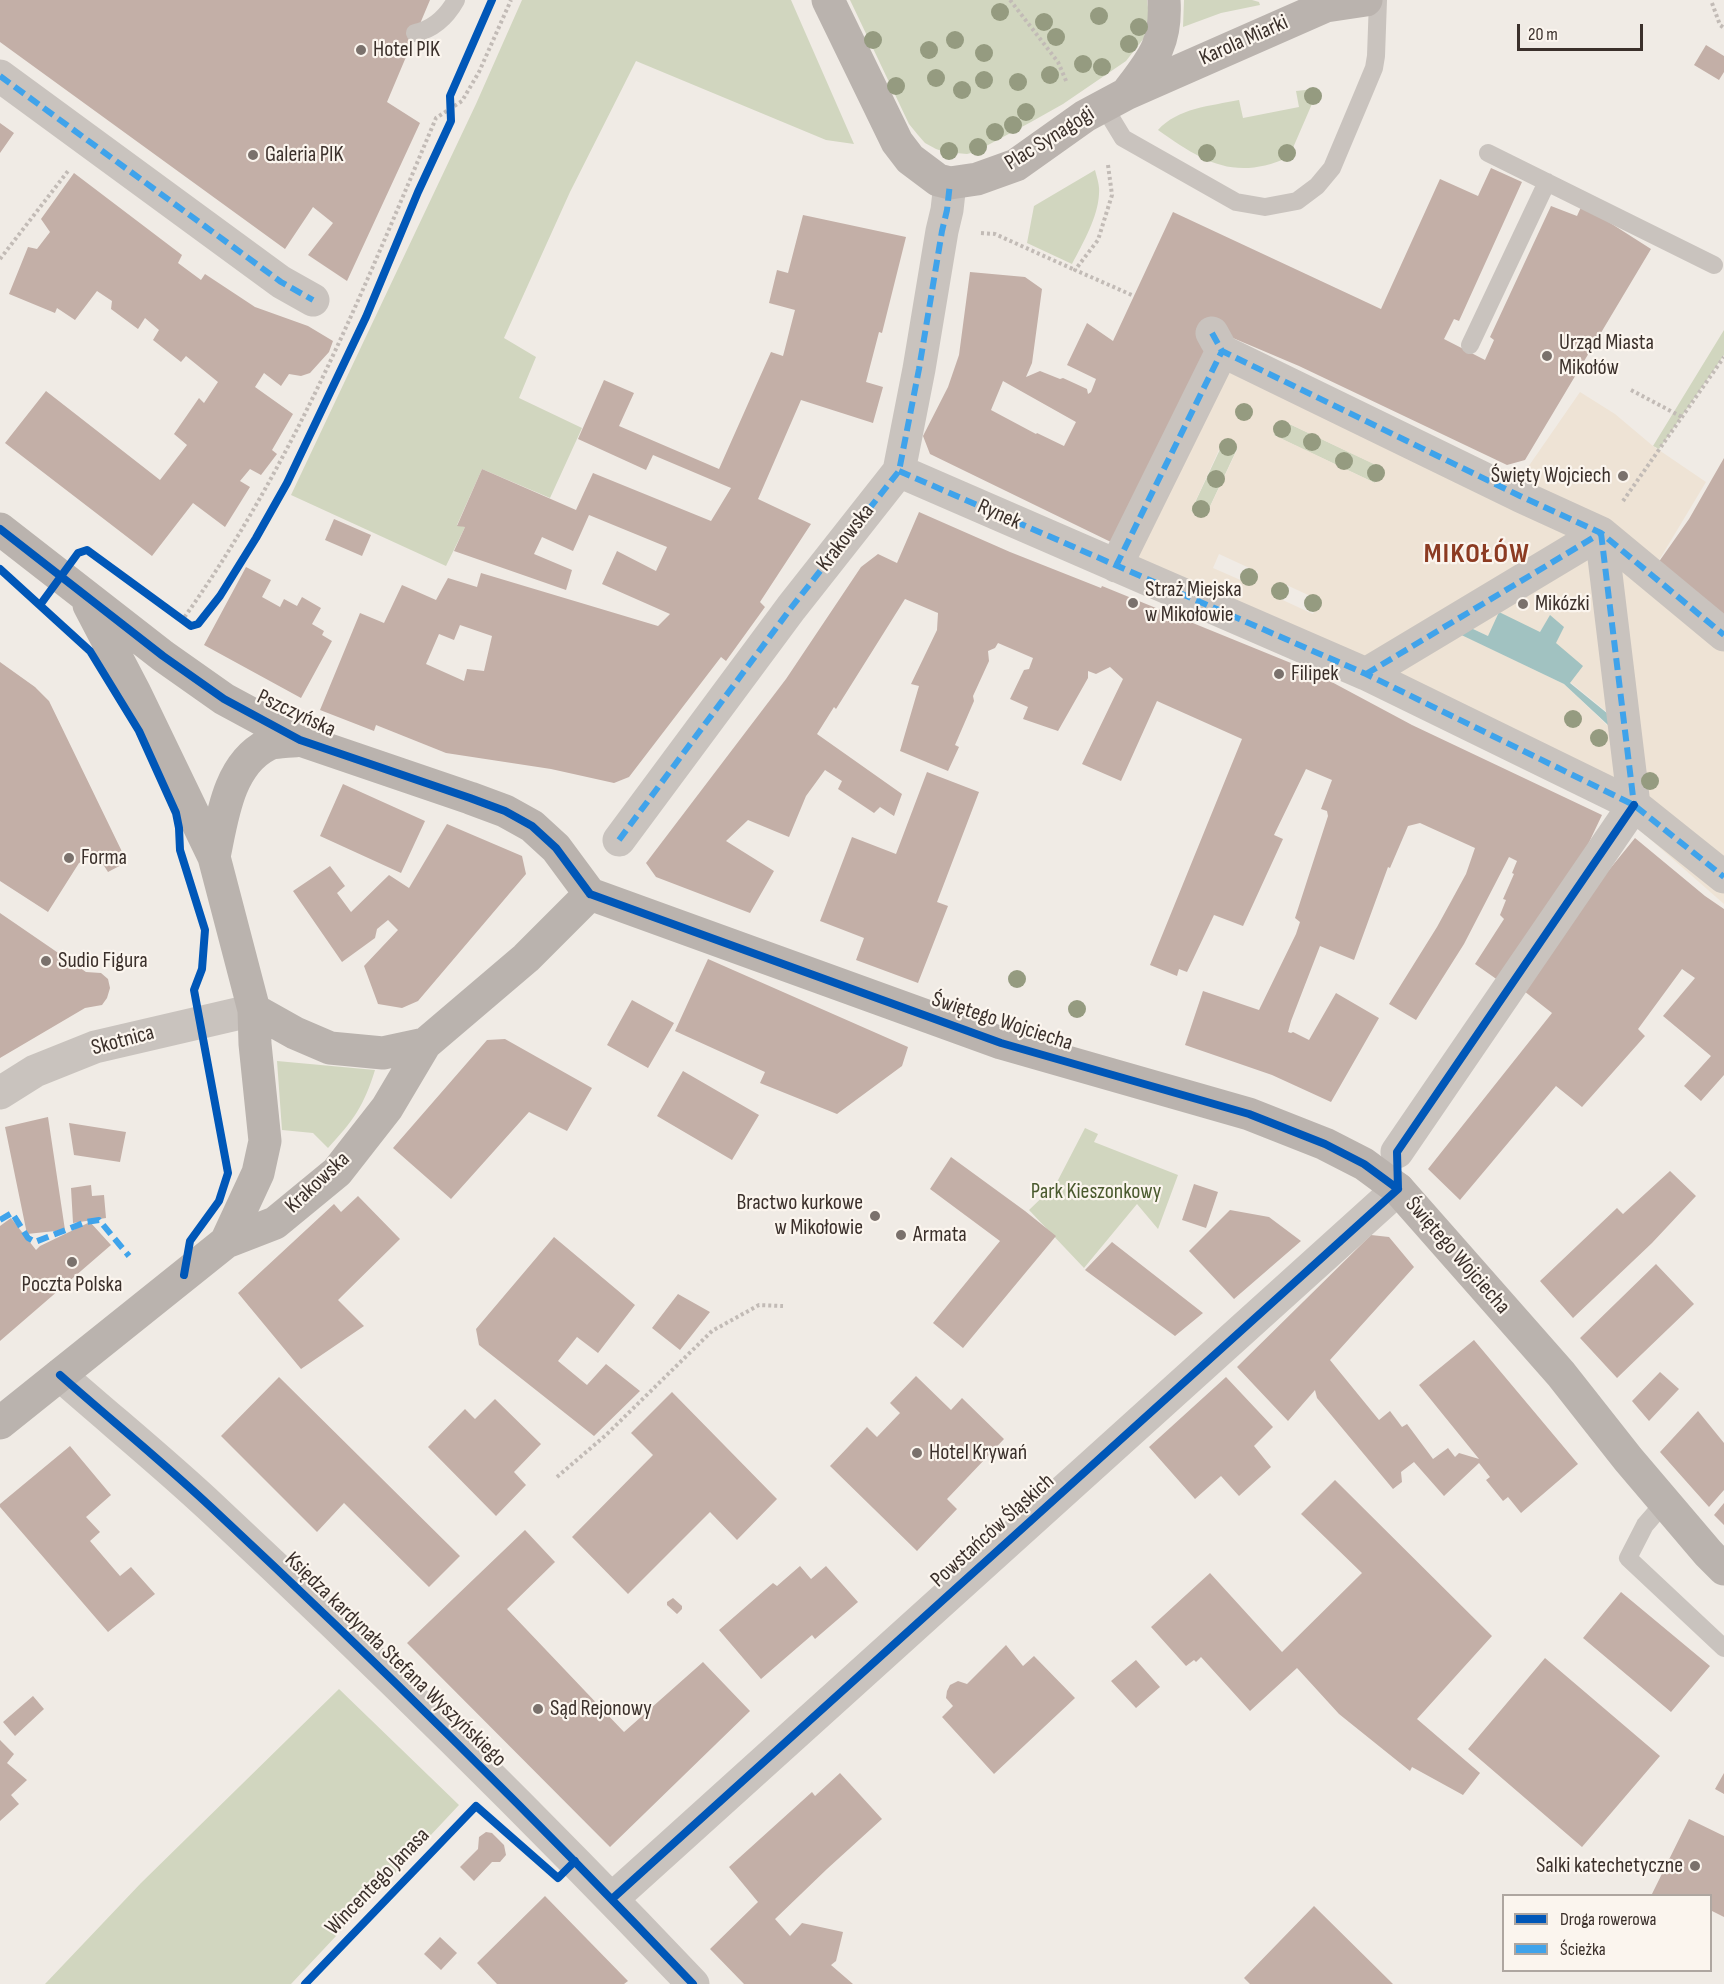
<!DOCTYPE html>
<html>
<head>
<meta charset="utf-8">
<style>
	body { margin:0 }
	#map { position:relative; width:1724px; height:1984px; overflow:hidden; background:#f0ebe5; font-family:"Sofia Sans Condensed",sans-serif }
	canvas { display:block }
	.legend { position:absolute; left:1502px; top:1894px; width:210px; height:78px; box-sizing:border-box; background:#fbf5ee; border:2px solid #aea6a0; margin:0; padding:8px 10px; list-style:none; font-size:18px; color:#3b302b }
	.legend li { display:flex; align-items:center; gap:12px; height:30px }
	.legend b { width:30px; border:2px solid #aea6a0 }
	.scale { position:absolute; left:1517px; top:24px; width:126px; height:27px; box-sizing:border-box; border:3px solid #3b302b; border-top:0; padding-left:8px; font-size:18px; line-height:21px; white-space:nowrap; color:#3b302b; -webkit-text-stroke:4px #fbf5ee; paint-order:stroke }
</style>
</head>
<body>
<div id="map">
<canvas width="1724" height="1984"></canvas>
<ul class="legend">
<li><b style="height:8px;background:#0057b8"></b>Droga rowerowa</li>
<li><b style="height:8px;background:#3fa3eb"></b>Ścieżka</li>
</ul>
<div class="scale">20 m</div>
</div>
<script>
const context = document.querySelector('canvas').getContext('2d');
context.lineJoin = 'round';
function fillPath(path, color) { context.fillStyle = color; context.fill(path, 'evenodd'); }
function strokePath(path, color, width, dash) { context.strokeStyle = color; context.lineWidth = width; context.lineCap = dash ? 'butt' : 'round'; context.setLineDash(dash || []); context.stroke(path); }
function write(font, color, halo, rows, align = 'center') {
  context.font = font + ' "Sofia Sans Condensed",sans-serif'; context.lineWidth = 4.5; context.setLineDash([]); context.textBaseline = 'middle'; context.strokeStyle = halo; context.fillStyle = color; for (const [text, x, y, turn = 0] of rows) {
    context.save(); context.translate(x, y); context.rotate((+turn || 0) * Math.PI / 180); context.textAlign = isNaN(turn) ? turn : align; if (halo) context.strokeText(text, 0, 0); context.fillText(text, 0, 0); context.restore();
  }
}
fillPath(new Path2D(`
	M522,0H791L854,144L826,140L636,61L570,192L504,338L536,357L519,398L582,428L550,498L482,469L457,525L465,527L446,566L291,495L476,104Z
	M850,0H1147L1149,15L1144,38L1126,61L1063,104L1031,122L975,152L967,154L945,152L936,149L925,143L918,135L909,124Z
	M1184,0H1252L1259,2L1260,5L1221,13L1183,27Z
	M1315,89L1318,90L1289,157C1234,182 1202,161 1158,130C1178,108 1210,106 1239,100L1243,118L1299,107L1296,91Z
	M1095,170C1097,178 1100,186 1099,194C1098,217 1083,243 1072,264L1027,243L1034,206Z
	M1724,330V355L1659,449L1653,446Z
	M1281,420L1383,468L1375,483L1273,435Z
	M1224,441L1238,447L1205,517L1191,511Z
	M277,1061L375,1070C364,1106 353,1121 328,1148L313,1133L282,1130Z
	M1085,1128L1098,1134L1094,1142L1178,1175L1158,1229L1137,1204L1084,1268L1029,1210L1056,1184Z
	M339,1689L459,1805L291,1984H45L141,1883Z`), '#d1d6bf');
fillPath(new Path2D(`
	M1214,330L1508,476L1526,470L1580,392L1615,414L1653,446L1706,482L1652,572L1724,628V904L1626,818L1099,559L1115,544ZM1281,420L1382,468L1375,483L1274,435ZM1223,441L1238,448L1205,517L1191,511ZM1219,554L1258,572L1252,585L1213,568ZM1280,582L1319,600L1313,614L1274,596ZM1550,616L1556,643L1570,682L1613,717L1607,725L1564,684L1454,631L1458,622L1488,636L1540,632Z`), '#eee3d5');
fillPath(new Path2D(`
	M1499,612L1540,632L1550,615L1564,627L1556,643L1583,666L1570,683L1613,718L1608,725L1564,684L1453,631L1458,622L1488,636Z`), '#a1c2c1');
fillPath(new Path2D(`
	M0,0H430L387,102L420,123L347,281L308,255L333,223L313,207L285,249L0,42Z
	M1706,45L1724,56V72L1719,80L1694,65Z
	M0,123L14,133L0,153Z
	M1491,168L1522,182L1459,321L1454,319L1444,339L1485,360L1494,340L1490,337L1551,206L1577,216L1582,205L1651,249L1525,460L1507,465L1299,366L1214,330L1115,544L930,454L923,436L948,387L959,355L970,272L1025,277L1042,289L1032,363L1026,377L1040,371L1060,379L1063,378L1087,389L1088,394L1091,392L1096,379L1067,365L1087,323L1113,341L1173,212L1381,309L1440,179L1478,196ZM1003,381L1076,422L1064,446L1037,433L1036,434L991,410Z
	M74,173L182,255L178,263L201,280L205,274L255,307L308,326L333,341L329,352L310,373L301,376L289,374L281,386L264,373L255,387L293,414L272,450L277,454L261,475L250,469L240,481L250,487L225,527L193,503L152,556L5,443L46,391L160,480L187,445L174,434L199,398L204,403L218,382L186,356L181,362L153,340L159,330L145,318L138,329L111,309L112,301L97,291L75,320L57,308L55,313L9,294L28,247L37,249L50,232L41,219Z
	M803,215L906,237L882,333L879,332L866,382L883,387L873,423L801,400L758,499L811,524L760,602L765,607L726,661L721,657L629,777L614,783L551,769L446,753L376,725L374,731L320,710L360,613L384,623L402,585L436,600L448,578L477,587L481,573L658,626L670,614L602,584L617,551L656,571L667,547L589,515L573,551L542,537L534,554L572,570L566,590L454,551L465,527L457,526L482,469L576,510L593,473L711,521L731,488L653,455L646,470L578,439L604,380L634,393L619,426L719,469L771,352L783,356L795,310L769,303L777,270L788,273ZM460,625L492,636L484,671L467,669L464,681L426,664L439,634L454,640Z
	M1724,458V628L1651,573L1689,519Z
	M919,512L1010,552L1101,588L1102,586L1313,672L1412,725L1602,815L1574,874L1502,983L1475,964L1504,919L1500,915L1506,900L1503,899L1514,874L1512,873L1517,861L1509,857L1464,944L1416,1020L1389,1004L1437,927L1466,874L1475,848L1420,823L1408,826L1390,868L1388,867L1354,960L1320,946L1291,1021L1288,1032L1291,1033L1293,1032L1309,1040L1336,993L1379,1018L1331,1102L1272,1075L1185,1045L1203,991L1259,1010L1296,934L1300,922L1295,918L1328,816L1327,811L1321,809L1332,780L1306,769L1274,835L1283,839L1243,926L1214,915L1187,972L1179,969L1177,976L1150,965L1242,739L1157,701L1121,781L1082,764L1123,679L1110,667L1096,674L1088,671V678L1058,731L1023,719L1028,707L1010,699L1024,670L1029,669L1033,658L998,643L995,648L988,651L989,661L973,696L974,701L955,745L959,747L948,771L900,751L919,686L911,684L937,630L938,613L905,599L836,709L834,707L817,734L902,794L894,816L880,807L874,813L838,789L842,781L825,770L806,796L789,837L748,820L726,841L774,871L750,913L656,877L646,863L786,679L861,567L878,554L897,563Z
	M334,519L371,535L362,556L325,540Z
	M246,567L271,580L262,597L280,607L284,599L297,606L302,597L321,608L312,624L324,631L322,635L332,641L301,698L204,645Z
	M0,662L35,687L49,701L127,862L108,872L97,855L79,863L48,912L0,881Z
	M927,772L979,792L937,902L948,906L918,983L856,960L864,938L820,921L852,837L896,854Z
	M343,784L425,821L401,873L320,836Z
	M447,824L522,856L526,874L418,1001L402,1008L378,1004L364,966L398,930L388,920L377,929L375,938L342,962L293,891L330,866L345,886L337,893L351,912L389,875L409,888Z
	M1635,838L1705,896L1724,909V1075L1701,1101L1684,1086L1711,1056L1663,1016L1695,978L1682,969L1638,1029L1645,1036L1582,1107L1556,1086L1460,1200L1428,1169L1552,1013L1524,991L1600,881Z
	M0,913L86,972L101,973L108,979L110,988L107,998L102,1005L85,1008L0,1058Z
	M708,959L908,1047L902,1066L837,1114L760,1083L765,1072L675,1031Z
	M632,1000L674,1023L648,1068L607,1045Z
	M505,1039L592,1088L567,1131L529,1112L451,1199L393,1148L487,1040Z
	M683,1071L759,1115L732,1160L657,1116Z
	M48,1117L65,1230L27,1234L5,1127Z
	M69,1123L126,1132L120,1162L74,1155Z
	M951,1157L1025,1211L1056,1236L963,1348L933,1323L1000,1241L930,1189Z
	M1670,1171L1696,1196L1652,1243L1573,1318L1540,1281L1617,1208L1623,1214Z
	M1194,1184L1218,1192L1206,1228L1182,1220Z
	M91,1185L92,1196L104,1195L106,1218L73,1223L71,1188Z
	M358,1196L400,1239L338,1300L364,1326L301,1369L238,1293L334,1204L341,1212Z
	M1230,1210L1269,1217L1301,1241L1234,1299L1189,1251Z
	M11,1218L36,1250L40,1246L90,1222L111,1245L0,1341V1226Z
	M1371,1235L1389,1237L1414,1267L1330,1360L1379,1420L1390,1411L1402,1427L1407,1424L1433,1459L1448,1448L1455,1457L1459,1453L1479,1459L1419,1385L1474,1340L1578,1464L1521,1513L1508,1497L1503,1501L1486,1480L1490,1477L1479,1463L1444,1496L1414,1462L1401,1472L1402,1482L1393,1489L1317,1398L1315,1390L1288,1421L1237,1367Z
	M554,1237L635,1305L598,1353L577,1337L558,1361L587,1385L606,1364L640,1391L594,1436L479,1345L476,1329Z
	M1112,1242L1203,1313L1175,1336L1085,1270Z
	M1656,1264L1694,1304L1617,1378L1580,1338Z
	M678,1294L710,1312L680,1350L652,1328Z
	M1660,1372L1679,1389L1649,1421L1632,1401Z
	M916,1376L951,1410L962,1398L1004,1439L947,1499L957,1509L917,1551L830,1466L867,1427L877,1437L900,1413L890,1403Z
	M279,1377L460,1556L429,1587L344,1503L317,1532L221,1436Z
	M1226,1377L1273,1427L1254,1446L1271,1467L1239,1496L1221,1476L1195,1499L1149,1447Z
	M672,1392L777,1499L737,1540L710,1512L628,1594L572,1537L653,1455L631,1433Z
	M495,1399L541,1444L514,1472L526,1485L496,1516L428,1447L465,1409L475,1419Z
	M1698,1411L1724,1443V1490L1709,1507L1660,1452Z
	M70,1446L111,1495L86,1517L100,1532L90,1541L120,1576L131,1567L155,1594L108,1632L0,1507V1504Z
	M1335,1480L1492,1636L1417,1719L1480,1773L1463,1795L1412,1767L1410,1771L1339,1714L1297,1668L1250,1711L1201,1657L1196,1662L1194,1660L1186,1666L1151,1627L1210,1573L1282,1652L1362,1573L1301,1514Z
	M1724,1503V1525L1714,1515Z
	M525,1530L555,1562L507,1609L624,1732L703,1662L750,1711L610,1847L407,1643Z
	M800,1566L811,1579L826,1566L858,1602L815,1639L812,1635L761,1679L719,1630L773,1583L777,1586Z
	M1621,1592L1710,1666L1671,1712L1583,1638Z
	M673,1598L682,1606V1609L677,1614L667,1605V1602Z
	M1006,1645L1023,1666L1034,1656L1075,1698L994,1774L942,1717L953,1706L946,1698L947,1691L950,1685L958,1681L967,1684Z
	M1545,1658L1660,1756L1582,1847L1468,1749Z
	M1136,1660L1160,1687L1136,1708L1111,1681Z
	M33,1696L44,1709L15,1736L3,1722Z
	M0,1740L14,1754L7,1763L27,1780L11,1795L19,1804L0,1821Z
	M840,1773L882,1819L827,1869L775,1919L790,1936L802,1923L843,1932L836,1961L831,1965L853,1984H744L710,1949L758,1902L729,1867L812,1792L815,1796Z
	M1724,1773V1794L1715,1789Z
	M1689,1819L1724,1836V1917L1710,1910V1896H1651Z
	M486,1832L492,1833L504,1845L506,1855L500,1862H492L474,1881L460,1867L478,1849L479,1837Z
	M545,1896L628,1981L624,1984H497L477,1963Z
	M1314,1906L1393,1984H1250L1244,1978Z
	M440,1937L457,1953L441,1970L424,1954Z`), '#c3afa7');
strokePath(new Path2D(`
	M1010,0L1058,62L1067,83
	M1712,3L1720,25L1724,28
	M1108,165L1112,195L1098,240L1075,270L1134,296
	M981,233L995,234L1075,270
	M0,259L68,171
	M1631,390L1682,417
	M1623,501L1724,357
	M181,622C292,468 363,291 436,118L462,101L479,72L511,0
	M557,1477L606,1435L712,1331L759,1305L783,1306
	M305,1984L471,1811`), '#c2bbb6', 4, [3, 3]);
strokePath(new Path2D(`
	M415,33C434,29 447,16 456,0
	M1103,105L1123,138L1236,202L1265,207L1297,201L1317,186L1332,168L1364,92L1374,68L1376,56L1378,0
	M1488,153L1714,265
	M1470,345L1547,182
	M1665,1502L1645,1525L1628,1558L1724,1648`), '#c9c3be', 18);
strokePath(new Path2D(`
	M0,76L281,282L313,300
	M1212,333L1222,351L1520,496L1601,533L1724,635
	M899,471L1366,674L1634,805L1724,877
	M1116,566L1222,351
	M1366,674L1601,533
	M619,840L791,608L899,471L919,369L942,231L947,210L950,183
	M0,1093L35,1071L95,1047L254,1010
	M1397,1152L1634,805L1601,533
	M60,1375C111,1420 164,1463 213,1509C378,1663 538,1821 693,1984
	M612,1899L1398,1189`), '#c9c3be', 33);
strokePath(new Path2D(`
	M828,0L897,142L910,159L938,180L950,183L977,179L1016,165L1085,116L1126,94L1326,6L1366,0
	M1127,93C1152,60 1167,44 1164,0
	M0,529L163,656L224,699L300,740L470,798L505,811L532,826L556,848L590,894
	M89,605L135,693L214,857L254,1010L255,1044L265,1141L258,1173L226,1242
	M214,857C222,819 228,765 267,745C275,741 290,742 300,740
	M590,894L1001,1043L1249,1114L1325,1144L1364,1164L1398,1189L1561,1374L1628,1459L1708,1553L1724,1569
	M254,1010L295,1033L330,1048L383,1053L425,1044
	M0,1423L226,1242L275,1223L337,1172L387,1108L425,1044L526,958L590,894`), '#bab3ae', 33);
strokePath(new Path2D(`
	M0,76L281,282L313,300
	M1212,333L1222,351L1520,496L1601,533L1724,635
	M899,471L1366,674L1634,805L1724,877
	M1601,533L1634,805L1632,808
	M1116,566L1222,351
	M1366,674L1601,533
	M619,840L791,608L899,471L919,369L942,231L947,210L950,183
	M0,1220L12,1213L28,1238L35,1242L86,1222L99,1220L129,1256`), '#3fa3eb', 6, [12, 6]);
strokePath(new Path2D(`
	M0,529L163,656L224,699L300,740L470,798L505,811L532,826L556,848L590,894
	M0,569L90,651L139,731L176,813L179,828L180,850L205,930L202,969L194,990L228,1173L219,1201L190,1241L184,1275
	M40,605L78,553L87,550L191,626L198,624L220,596L256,538L287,483L366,317L418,192L451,121L450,96L492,0
	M590,894L1001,1043L1249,1114L1325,1144L1364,1164L1398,1189
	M1398,1189L1397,1152L1634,805
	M60,1375C111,1420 164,1463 213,1509C378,1663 538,1821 693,1984
	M612,1899L1398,1189
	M305,1984L476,1806L558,1878L575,1861`), '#0057b8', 8);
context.fillStyle = '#959b80';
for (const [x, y] of [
	[1000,12],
	[1099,16],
	[1044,22],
	[1139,27],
	[1056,37],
	[873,40],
	[955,40],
	[1129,44],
	[929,50],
	[984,53],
	[1083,64],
	[1102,67],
	[1050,75],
	[936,78],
	[984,80],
	[1018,82],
	[896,86],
	[962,90],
	[1313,96],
	[1026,112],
	[1013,125],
	[995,132],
	[978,147],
	[949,151],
	[1207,153],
	[1287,153],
	[1244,412],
	[1282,429],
	[1312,442],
	[1228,447],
	[1344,461],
	[1376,473],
	[1216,479],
	[1201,509],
	[1249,577],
	[1280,591],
	[1313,603],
	[1573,719],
	[1599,738],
	[1650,781],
	[1017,979],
	[1077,1009]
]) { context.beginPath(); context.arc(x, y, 9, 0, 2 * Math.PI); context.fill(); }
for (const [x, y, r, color] of [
	[361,50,6,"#7a716c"],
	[253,155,6,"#7a716c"],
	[1547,356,6,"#7a716c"],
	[1623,476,6,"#7a716c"],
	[1133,603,6,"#7a716c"],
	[1523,604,6,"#7a716c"],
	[1279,674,6,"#7a716c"],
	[69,858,6,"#7a716c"],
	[46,961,6,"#7a716c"],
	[875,1216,6,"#7a716c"],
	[901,1235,6,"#7a716c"],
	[72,1262,6,"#7a716c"],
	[917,1453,6,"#7a716c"],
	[538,1709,6,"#7a716c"],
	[1695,1866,6,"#7a716c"]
]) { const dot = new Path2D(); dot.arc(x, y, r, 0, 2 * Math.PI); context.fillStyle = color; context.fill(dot); strokePath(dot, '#fbf5ee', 2); }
write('22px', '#3b302b', '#fbf5ee', [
	["Karola Miarki",1244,41,-24],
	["Plac Synagogi",1050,139,-32],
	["Rynek",999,515,24],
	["Krakowska",846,538,-52],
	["Pszczyńska",296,714,25],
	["Świętego Wojciecha",1002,1022,18],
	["Skotnica",123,1041,-15],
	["Krakowska",318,1183,-43],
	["Świętego Wojciecha",1457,1256,49],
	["Powstańców Śląskich",993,1531,-42],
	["Księdza kardynała Stefana Wyszyńskiego",395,1660,44],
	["Wincentego Janasa",378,1882,-46]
]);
write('22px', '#3b302b', '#fbf5ee', [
	["Hotel PIK",373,50],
	["Galeria PIK",265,155],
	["Urząd Miasta",1559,343],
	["Mikołów",1559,368],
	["Święty Wojciech",1611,476,"right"],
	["Straż Miejska",1145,590],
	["w Mikołowie",1145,615],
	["Mikózki",1535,604],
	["Filipek",1291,674],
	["Forma",81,858],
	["Sudio Figura",58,961],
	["Bractwo kurkowe",863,1203,"right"],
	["w Mikołowie",863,1228,"right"],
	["Armata",913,1235],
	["Poczta Polska",72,1285,"center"],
	["Hotel Krywań",929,1453],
	["Sąd Rejonowy",550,1709],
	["Salki katechetyczne",1683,1866,"right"]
], 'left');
write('22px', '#4a5a2e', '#fbf5ee', [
	["Park Kieszonkowy",1096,1192]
]);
context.letterSpacing = '1.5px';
write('bold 28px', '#8c3b22', '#fbf5ee', [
	["MIKOŁÓW",1477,555]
]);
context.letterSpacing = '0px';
</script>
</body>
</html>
